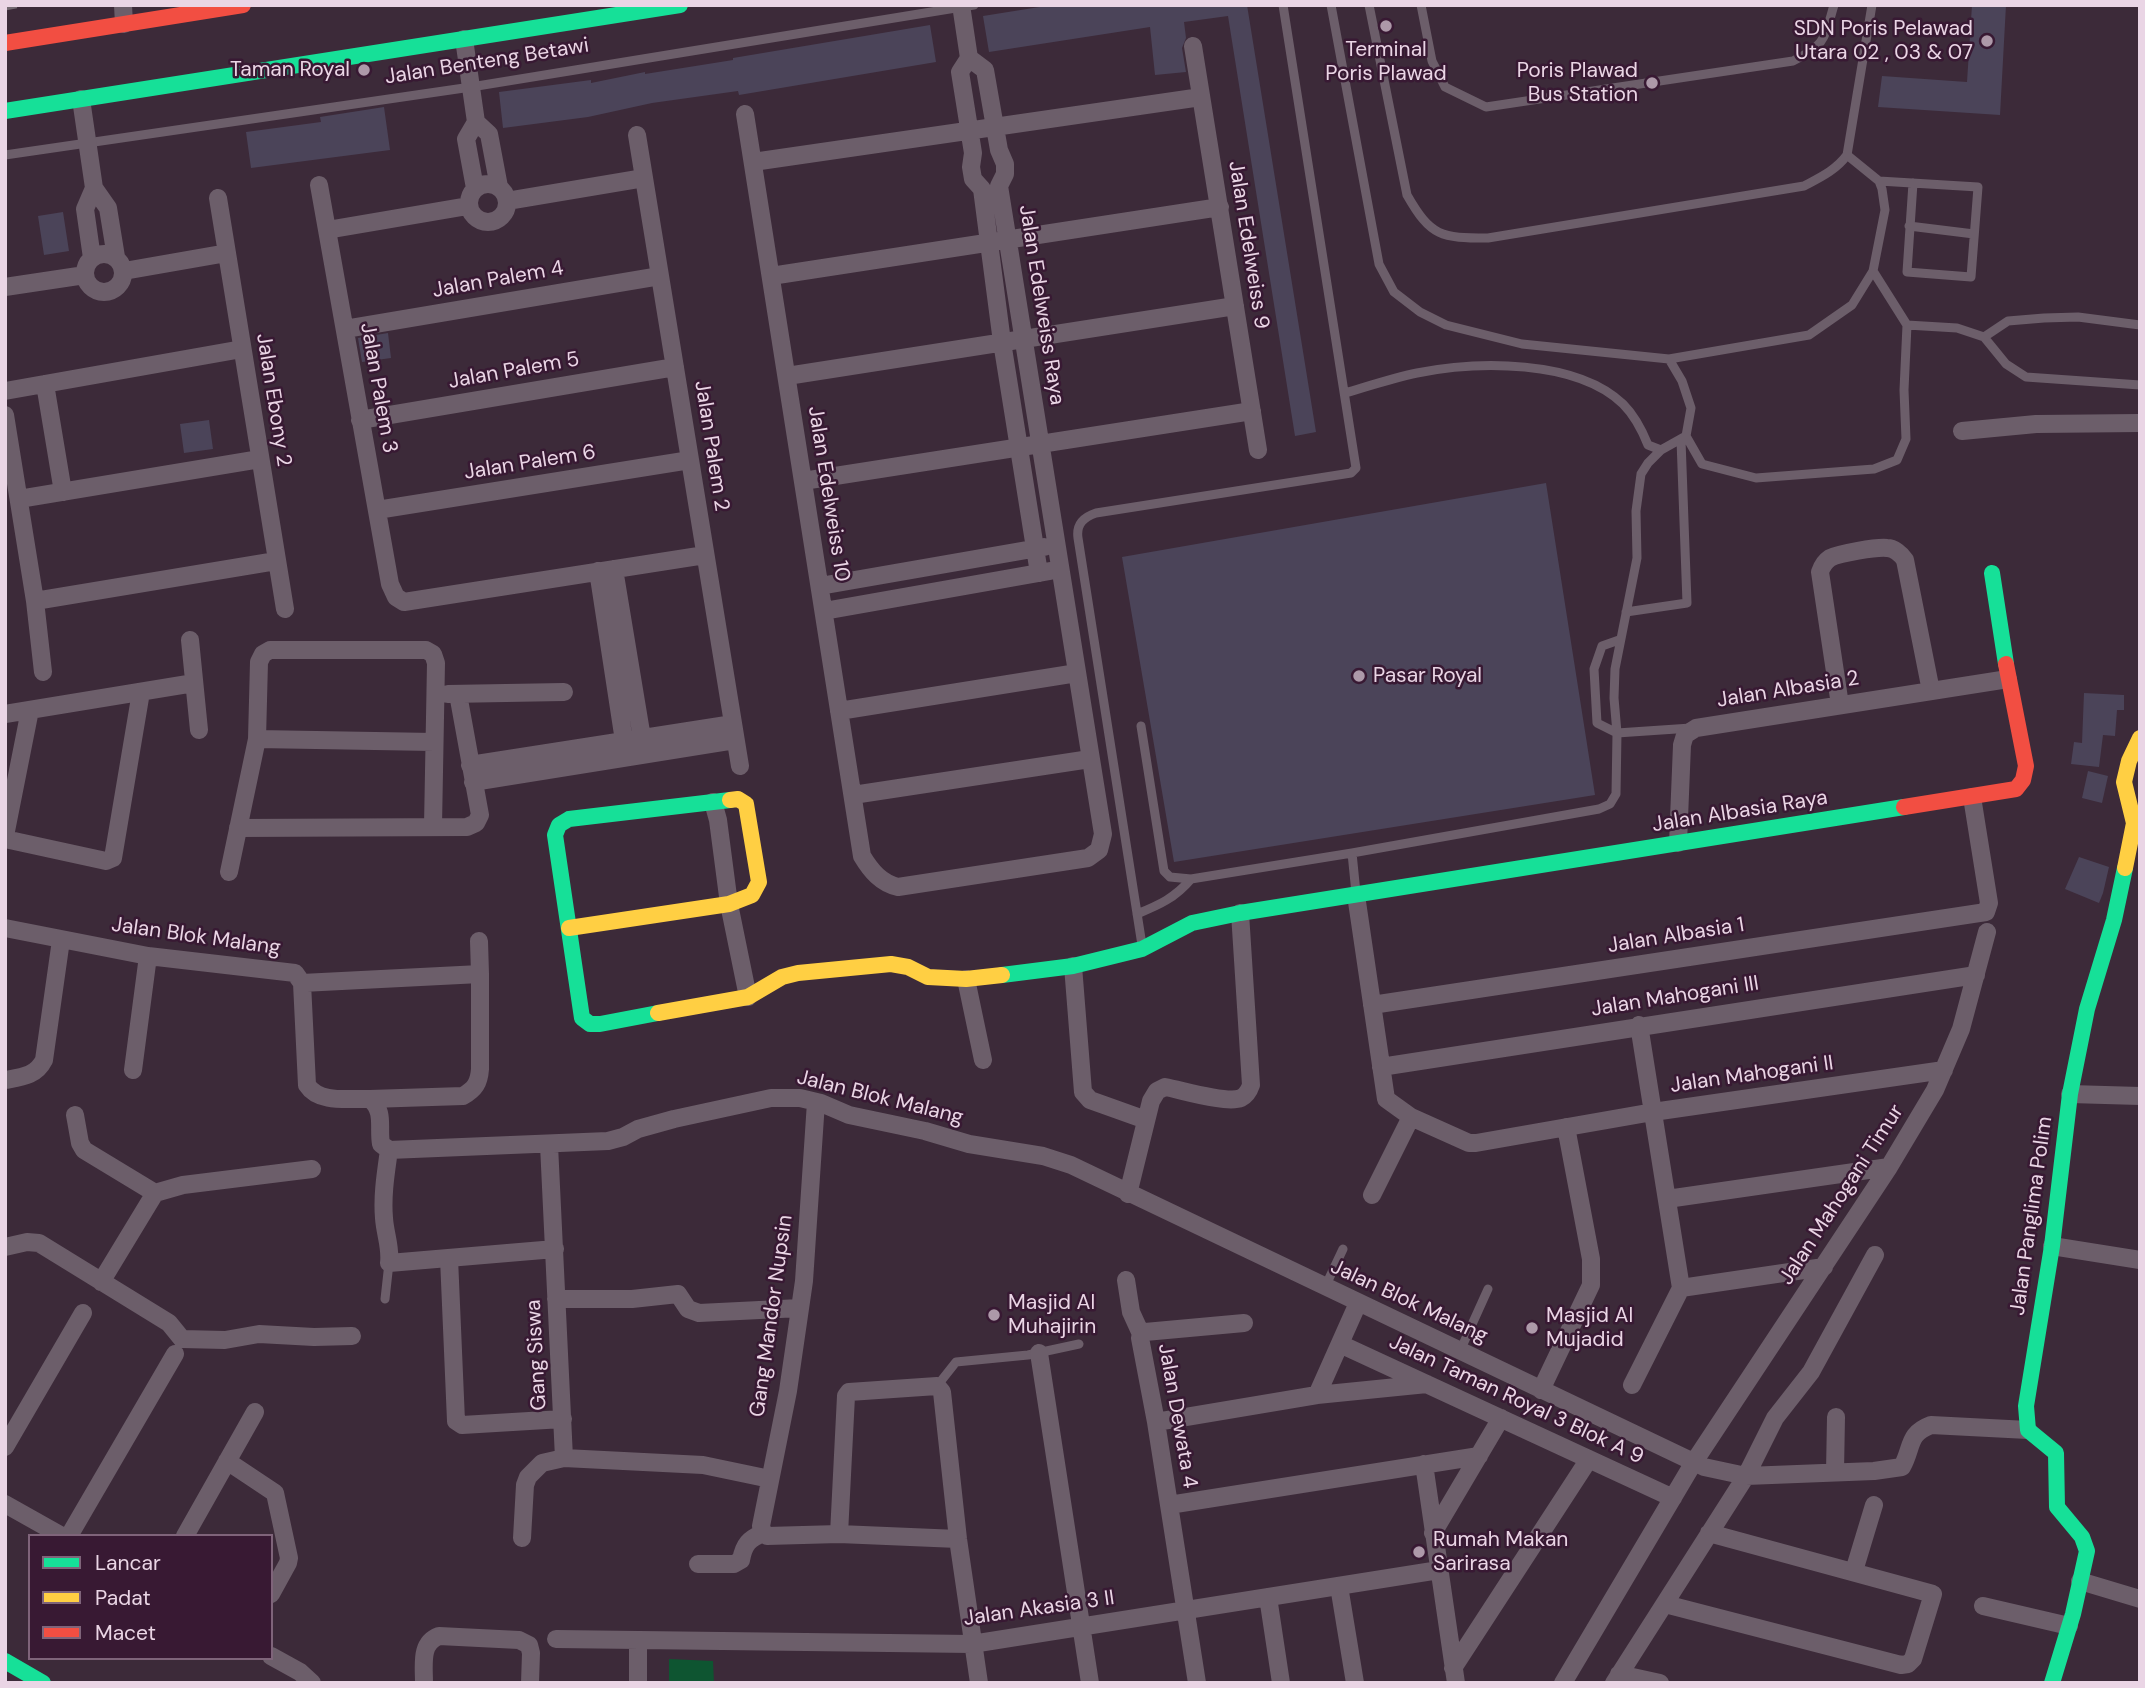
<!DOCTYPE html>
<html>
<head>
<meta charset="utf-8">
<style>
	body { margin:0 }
	#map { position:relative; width:2145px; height:1688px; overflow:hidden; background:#3c2a39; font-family:"DM Sans",sans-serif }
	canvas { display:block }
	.frame { position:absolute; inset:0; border:7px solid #ead5e5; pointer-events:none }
	.legend { position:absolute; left:28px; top:1534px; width:245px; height:126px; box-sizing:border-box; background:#381933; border:2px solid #7f647a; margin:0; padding:9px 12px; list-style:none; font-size:21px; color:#ead5e5 }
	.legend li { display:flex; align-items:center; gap:14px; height:35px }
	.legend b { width:35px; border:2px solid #7f647a }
</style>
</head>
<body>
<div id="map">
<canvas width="2145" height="1688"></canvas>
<div class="frame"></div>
<ul class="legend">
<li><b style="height:9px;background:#16e098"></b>Lancar</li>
<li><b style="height:9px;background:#ffcf43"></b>Padat</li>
<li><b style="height:9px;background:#f24e42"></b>Macet</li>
</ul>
</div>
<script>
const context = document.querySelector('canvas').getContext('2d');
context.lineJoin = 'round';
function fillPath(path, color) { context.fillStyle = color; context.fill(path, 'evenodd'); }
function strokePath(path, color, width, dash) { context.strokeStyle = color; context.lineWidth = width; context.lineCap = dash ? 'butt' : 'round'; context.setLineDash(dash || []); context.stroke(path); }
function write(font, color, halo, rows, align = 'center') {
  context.font = font + ' "DM Sans",sans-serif'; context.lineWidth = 5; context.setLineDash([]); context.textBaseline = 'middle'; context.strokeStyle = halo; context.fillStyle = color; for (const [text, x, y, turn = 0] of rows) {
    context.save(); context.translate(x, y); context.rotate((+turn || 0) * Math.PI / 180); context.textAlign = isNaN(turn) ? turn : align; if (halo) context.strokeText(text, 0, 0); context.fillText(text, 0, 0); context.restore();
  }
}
fillPath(new Path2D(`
	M669,1659L713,1661L714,1683H669Z`), '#0e5531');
fillPath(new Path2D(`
	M1052,5H1247L1316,432L1295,436L1228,16L1184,22L1186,38L1182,48L1186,72L1155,75L1150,27L989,52L983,16Z
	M1972,5H2006L2000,115L1878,107L1882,76L1967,82Z
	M930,25L936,62L739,95L738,91L652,103L588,117L503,128L499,92L591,80V83L645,72V74L733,60V58Z
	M384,107L390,150L251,168L246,132L321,122L320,117Z
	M63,212L69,251L44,255L38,216Z
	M388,333L391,358L362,362L358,338Z
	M209,420L213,449L184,453L180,424Z
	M1546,483L1595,795L1174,862L1122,557Z
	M2084,693L2124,695V710H2117L2115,736L2103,735L2099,767L2071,764L2074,742L2082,743Z
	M2088,771L2108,776L2102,803L2082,798Z
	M2079,857L2109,867L2103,893L2099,903L2065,889Z`), '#4b4459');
strokePath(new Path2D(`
	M1331,5L1379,264L1394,292L1420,312L1446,325L1522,344L1669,359L1809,335L1852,305L1873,271L1885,210L1882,189L1879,181L1847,155
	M1369,5L1407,195C1431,237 1441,238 1488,238L1804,186C1821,177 1836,170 1847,155L1872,5
	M1421,5L1432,61L1445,87L1486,107L1793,61C1826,45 1824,39 1834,5
	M5,155L471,87L974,5
	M1879,181L1978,187L1971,277L1907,272L1913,183
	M1909,226L1974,234
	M1873,271L1907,325L1957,328L1984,337L2008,321L2044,318L2078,317L2140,325
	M1984,337L2006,364L2026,377L2140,385
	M1669,359L1682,381L1691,408L1686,436L1702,464L1756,478L1874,469L1897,460L1906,439L1904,390L1907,325
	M1345,393C1369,386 1393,378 1417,373C1477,361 1576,359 1623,404C1635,416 1642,430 1648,445L1661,450
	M1626,612L1687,603L1681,440
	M1619,640L1602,646L1594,669L1597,723L1617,733L1691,728
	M1141,726L1164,871L1170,877L1191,879L1352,853L1599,809L1610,804L1616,794L1617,733L1614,698L1615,669L1637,558L1636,511L1641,474L1648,463L1661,450L1686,436
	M1352,853L1356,893
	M1137,914C1159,905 1175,898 1191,879
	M1142,945L1078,538C1076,524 1084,517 1096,513L1351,473L1356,468L1283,5
	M1325,1287L1343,1249
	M385,1299L389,1263
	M1460,1351L1488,1289
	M937,1386L956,1362L1028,1355L1079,1344`), '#6c5e6a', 9);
strokePath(new Path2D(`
	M123,5L124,24
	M961,5L969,58L960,72L973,153L971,167L973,179L982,189L1002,342L1039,573
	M464,39L476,122L466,139L475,188
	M1193,46L1258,450
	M81,99L94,188L108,208L116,257
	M745,114L862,856C871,871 881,883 898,887L1088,858L1099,850L1103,834L999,186L1005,174V164L999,150L985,70L969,58
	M476,122L489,134L499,187
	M637,135L740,766
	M753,162L1201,97
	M469 203a19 19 0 1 1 38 0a19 19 0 1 1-38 0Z
	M319,185L390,584L396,597L404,602L705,555
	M218,198L285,609
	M507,201L644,178
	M327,230L468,206
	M85 273a19 19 0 1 1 38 0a19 19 0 1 1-38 0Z
	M92,258L85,209L94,188
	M124,271L227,253
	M771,276L1220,207
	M5,287L85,275
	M345,329L660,276
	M787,376L1235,306
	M45,384L63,492
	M5,391L242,349
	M5,415L35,601L43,672
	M360,420L675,367
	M1962,431L2036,424L2140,423
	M803,481L1252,411
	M19,499L260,459
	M377,510L690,460
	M614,569L642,738
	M598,571L624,741
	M820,586L1044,547
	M35,601L276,561
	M824,611L1050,571
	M190,640L199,730
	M448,694L564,692
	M1840,705L1820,572C1822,566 1824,562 1830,558C1840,553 1876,547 1887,548C1894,548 1901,554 1905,560L1931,691
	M839,711L1077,673
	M5,714L194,683
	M257,739L434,742
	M470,765L733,724
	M473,782L735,740
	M853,795L1090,759
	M713,802L718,820L729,904L748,997
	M238,828L467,827L476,823L480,815L458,694
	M5,836L30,710
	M5,839L106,861L113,858L141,692
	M1678,843L1682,745L1685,735L1696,728L2008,679
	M229,872L257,739L259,662L263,654L270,650H426L433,654L436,663L433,826
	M1356,895L1386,1099L1411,1117L1469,1143H1476L1653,1112L1944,1070
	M5,928L148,956L295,973L302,983L307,1085C319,1104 350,1098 370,1099C385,1111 378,1127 381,1144L389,1150L608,1141L623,1137L638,1129L674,1119L771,1098H800L821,1103L849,1115L925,1131L969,1144L1043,1156L1071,1165L1704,1467L1746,1476L1874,1471L1902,1467C1913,1447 1907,1434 1931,1425L2028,1430
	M1073,966L1083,1092L1090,1100L1146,1120
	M966,979L983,1060
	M302,983L480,974L479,941
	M1372,1005L1986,912L1989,903L1972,797
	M1381,1067L1976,975
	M133,1070L148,956
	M5,1080C22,1077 36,1076 44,1060L61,940
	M2070,1094L2140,1096
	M370,1099L463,1096C475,1089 479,1083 480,1069V974
	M75,1115L80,1143L84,1150L155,1193L101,1282
	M549,1145L564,1458
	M389,1150C386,1172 382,1195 384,1218C385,1234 391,1247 389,1263L555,1249
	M155,1193L183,1185L312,1169
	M1128,1194L1151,1101L1157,1091L1165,1087C1182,1090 1227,1104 1241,1098C1247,1095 1249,1091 1251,1085L1240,913
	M1372,1195L1411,1117
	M1667,1199L1889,1167
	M2052,1246L2140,1260
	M5,1247L27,1242L39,1243L169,1323L182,1339L225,1340L259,1334L314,1337L352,1336
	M449,1258L456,1421L462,1425L563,1419
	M1126,1280L1131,1312L1141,1334
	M1681,1288L1824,1267
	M556,1299H632L678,1294L688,1309L699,1313L800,1308
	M1340,1344L1673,1498
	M1039,1353L1090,1683
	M1632,1385L1681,1288L1639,1025
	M1541,1390L1591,1285V1259L1566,1127
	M1317,1395L1358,1303
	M1156,1422L1317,1395L1427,1384
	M5,1447L83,1313
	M227,1461L275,1493L289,1558L288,1563L271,1594
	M1424,1464L1456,1683
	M1835,1472L1836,1417
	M5,1504L62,1536
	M1169,1505L1479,1456
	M763,1533L761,1526L788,1391L804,1281L816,1102
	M1433,1533L1501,1418
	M839,1534L846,1396L849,1392L937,1386L942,1392L958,1539L979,1683
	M69,1536L175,1354
	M185,1536L255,1412
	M522,1538L525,1485L528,1477L542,1463L564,1458L703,1465L770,1479
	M698,1564H734L741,1560C744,1544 749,1539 763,1533L767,1536L839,1534L958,1539
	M1854,1571L1874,1505
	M2080,1581L2140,1599
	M1339,1586L1355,1683
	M1268,1597L1281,1683
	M1665,1604L1901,1665L1908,1664L1913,1659L1933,1594L1709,1533
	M1983,1606L2069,1626
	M556,1639L972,1644L1439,1570
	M271,1656L300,1672L312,1683
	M1453,1668L1589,1459
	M1619,1674L1660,1683
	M424,1683C424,1664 420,1643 439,1636L519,1640L529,1645L531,1653L530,1683
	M638,1683V1640
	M1197,1683L1156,1422L1140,1338L1145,1332L1244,1323
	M1563,1683L1694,1462L1889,1167L1935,1090L1961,1029L1987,932
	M1614,1683L1746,1476L1775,1418L1811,1372L1875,1255`), '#6c5e6a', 18);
strokePath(new Path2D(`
	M5,111L680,5
	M1992,573L2006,664
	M1002,975L1073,966L1142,949L1192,923L1240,913L1904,807
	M658,1013L600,1024H590L582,1018L555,835L559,825L569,819L730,800
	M5,1661L43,1683
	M2052,1683L2073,1614L2087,1551L2082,1537L2057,1507L2056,1453L2028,1430L2026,1406L2052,1246L2070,1094L2087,1009L2114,920L2125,868`), '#16e098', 16);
strokePath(new Path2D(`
	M2125,868L2134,823L2124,782L2129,761L2140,738
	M569,928L729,904L752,895L759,882L746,804L738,799L730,800
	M658,1013L748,997L782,977L798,973L891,964L908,967L928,977L966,979L1002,975`), '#ffcf43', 16);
strokePath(new Path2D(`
	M5,43L243,5
	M1904,807L2016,789L2023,780L2026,766L2006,664`), '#f24e42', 16);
strokePath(new Path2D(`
	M5,8L21,5`), '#746972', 5, [12, 12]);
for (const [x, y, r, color] of [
	[1386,26,7,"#ad99a9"],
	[1987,41,7,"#ad99a9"],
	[364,70,7,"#ad99a9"],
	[1652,83,7,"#ad99a9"],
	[1359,676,7,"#ad99a9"],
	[994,1315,7,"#ad99a9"],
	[1532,1328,7,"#ad99a9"],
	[1419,1552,7,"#ad99a9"]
]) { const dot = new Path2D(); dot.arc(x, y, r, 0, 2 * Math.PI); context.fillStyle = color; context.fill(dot); strokePath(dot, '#381933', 2.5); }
write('21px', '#ead5e5', '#381933', [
	["SDN Poris Pelawad",1973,29,"right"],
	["Utara 02 , 03 & 07",1973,53,"right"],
	["Terminal",1386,50,"center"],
	["Poris Plawad",1386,74,"center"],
	["Taman Royal",350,70,"right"],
	["Poris Plawad",1638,71,"right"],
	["Bus Station",1638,95,"right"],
	["Pasar Royal",1373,676],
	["Masjid Al",1008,1303],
	["Muhajirin",1008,1327],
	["Masjid Al",1546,1316],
	["Mujadid",1546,1340],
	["Rumah Makan",1433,1540],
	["Sarirasa",1433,1564]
], 'left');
write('21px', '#ead5e5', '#381933', [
	["Jalan Benteng Betawi",487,62,-9],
	["Jalan Edelweiss 9",1248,245,81],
	["Jalan Palem 4",498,280,-10],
	["Jalan Edelweiss Raya",1041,305,81],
	["Jalan Palem 5",514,371,-10],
	["Jalan Palem 3",378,388,80],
	["Jalan Ebony 2",273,400,81],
	["Jalan Palem 2",711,446,81],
	["Jalan Palem 6",530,463,-9],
	["Jalan Edelweiss 10",828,494,81],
	["Jalan Albasia 2",1788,690,-9],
	["Jalan Albasia Raya",1740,812,-9],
	["Jalan Albasia 1",1676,936,-9],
	["Jalan Blok Malang",196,937,8],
	["Jalan Mahogani III",1675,997,-9],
	["Jalan Mahogani II",1752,1075,-8],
	["Jalan Blok Malang",880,1098,14],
	["Jalan Mahogani Timur",1842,1195,-57],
	["Jalan Panglima Polim",2032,1216,-82],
	["Jalan Blok Malang",1409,1302,25],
	["Gang Mandor Nupsin",772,1316,-82],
	["Gang Siswa",537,1355,-93],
	["Jalan Taman Royal 3 Blok A 9",1516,1400,25],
	["Jalan Dewata 4",1177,1416,80],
	["Jalan Akasia 3 II",1039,1609,-8]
]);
</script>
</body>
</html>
